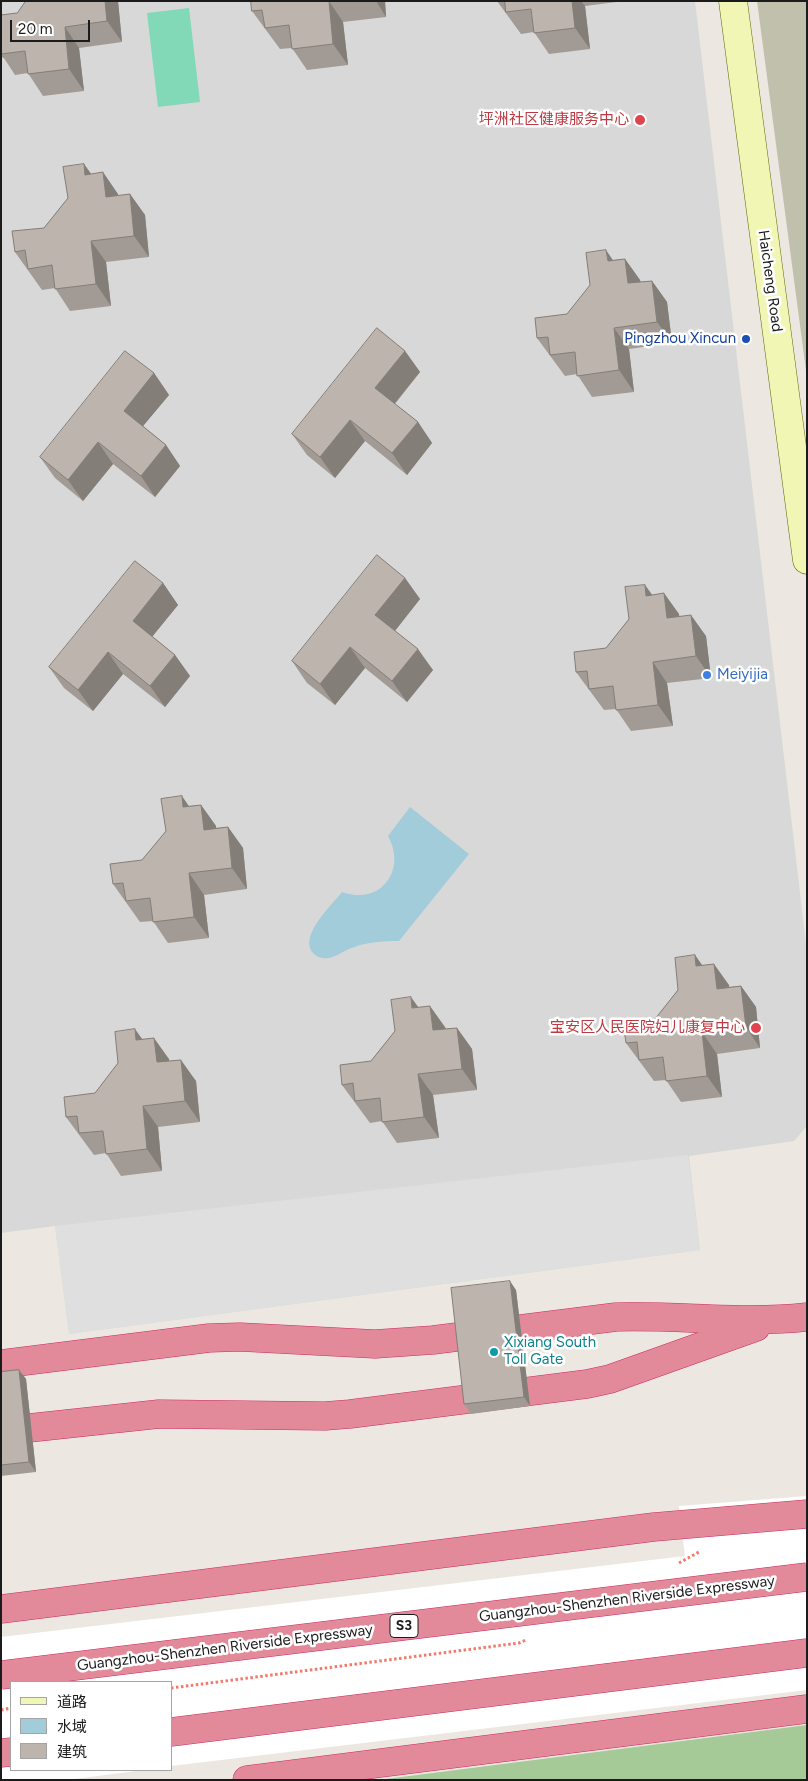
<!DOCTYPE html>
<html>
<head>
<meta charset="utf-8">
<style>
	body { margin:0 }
	#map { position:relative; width:808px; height:1781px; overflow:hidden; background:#ece8e1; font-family:Figtree,"Noto Sans SC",sans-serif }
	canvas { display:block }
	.frame { position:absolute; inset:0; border:2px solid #1b1b1b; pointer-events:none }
	.legend { position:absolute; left:10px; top:1681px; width:162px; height:90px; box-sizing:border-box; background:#fff; border:1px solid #a4a4a4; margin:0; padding:6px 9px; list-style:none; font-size:15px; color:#1b1b1b }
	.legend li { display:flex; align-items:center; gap:10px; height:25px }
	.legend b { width:25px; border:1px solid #a4a4a4 }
	.scale { position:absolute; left:10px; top:20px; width:80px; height:22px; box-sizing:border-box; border:2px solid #1b1b1b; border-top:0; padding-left:6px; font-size:15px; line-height:18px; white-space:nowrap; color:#1b1b1b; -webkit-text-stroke:4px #fff; paint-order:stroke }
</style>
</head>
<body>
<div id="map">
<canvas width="808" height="1781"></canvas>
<div class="frame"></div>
<ul class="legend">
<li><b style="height:6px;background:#f2f6b5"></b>道路</li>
<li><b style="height:14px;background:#a2ccd9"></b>水域</li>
<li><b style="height:14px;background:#bcb4ad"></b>建筑</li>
</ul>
<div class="scale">20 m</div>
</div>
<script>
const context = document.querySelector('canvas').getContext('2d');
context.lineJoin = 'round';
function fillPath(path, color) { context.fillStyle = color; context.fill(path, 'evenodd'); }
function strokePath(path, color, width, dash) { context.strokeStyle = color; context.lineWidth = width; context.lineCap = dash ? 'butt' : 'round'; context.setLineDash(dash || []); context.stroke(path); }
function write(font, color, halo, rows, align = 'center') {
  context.font = font + ' Figtree,"Noto Sans SC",sans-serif'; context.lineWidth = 5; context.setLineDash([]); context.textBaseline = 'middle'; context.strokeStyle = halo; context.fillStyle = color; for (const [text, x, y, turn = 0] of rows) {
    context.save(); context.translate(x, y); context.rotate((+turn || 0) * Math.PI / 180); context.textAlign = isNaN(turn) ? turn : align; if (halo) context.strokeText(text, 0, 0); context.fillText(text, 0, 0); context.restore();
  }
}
fillPath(new Path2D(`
	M1,1H695L807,952V1126L794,1141L689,1156L700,1250L69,1334L55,1226L1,1233Z`), '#d9d8d8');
fillPath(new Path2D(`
	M757,1H807V378Z`), '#c0c0ad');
fillPath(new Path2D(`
	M807,1725V1780H378Z`), '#a5ca97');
fillPath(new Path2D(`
	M189,8L200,102L158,107L147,13Z`), '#81d9b8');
fillPath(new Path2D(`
	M688,1155L700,1250L69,1334L55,1226Z`), '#dfdfdf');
fillPath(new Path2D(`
	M410,807L469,854L399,941C382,941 365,942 349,949C342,952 336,957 328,958C323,959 317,957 314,954C297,937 332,905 342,892C381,906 407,870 388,836Z`), '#a2ccd9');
fillPath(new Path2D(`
	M807,1496V1690L171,1766V1682H11V1770H144L66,1780H1V1637L685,1556L679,1506Z`), '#fff');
const secondary = new Path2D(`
	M733,1L807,560`);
const highway = new Path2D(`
	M1,1364L209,1338L240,1337L375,1344L433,1340L616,1317C680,1315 743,1324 807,1317
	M1,1431L159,1414L325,1416L350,1414L587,1384L610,1379L756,1327
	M1,1609L654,1527L807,1514
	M171,1732L807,1653
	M1,1753L11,1752
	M247,1780L807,1709`);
strokePath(secondary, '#5f6b09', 29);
strokePath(highway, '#cd2a61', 29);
strokePath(new Path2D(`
	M679,1563L699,1552
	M171,1688L519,1643L526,1640
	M1,1710L11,1708`), '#f37a6a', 3, [2.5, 2.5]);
strokePath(secondary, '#f2f6b5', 28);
strokePath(highway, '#e28a9a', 28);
const highwayBridge = new Path2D(`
	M1,1675L807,1577`);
strokePath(highwayBridge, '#cd2a61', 29, []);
strokePath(highwayBridge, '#e28a9a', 28);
fillPath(new Path2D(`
	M26,1H118L122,42L79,48L84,91L43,96L28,73L15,75L4,58H3L1,56V15L17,13Z
	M251,1H385L386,17L343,22L348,65L307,70L292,48L280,49L252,11Z
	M497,1H625L585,6L590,49L549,54L534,32L521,34Z
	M84,164L91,174L118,194V196L130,194L145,215L149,257L106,262L111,306L70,311L55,288L42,290L15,252L44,228L68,198Z
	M625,259L640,280L641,282L652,281L667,302L672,343L629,349L634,392L592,397L577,374L565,376L537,338L567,314L613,260Z
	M405,351L420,372L395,404L418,422L432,443L407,475L365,441L335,478L307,455L292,434Z
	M154,373L169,395L143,426L166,445L180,466L155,497L113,464L83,501L55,478L40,457Z
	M405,578L420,599L395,631L433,670L407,702L365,668L335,705L307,683L292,661Z
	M163,583L178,605L152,636L175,655L190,676L165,707L123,674L93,711L64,688L49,667Z
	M645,585L652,595L679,614V616L706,636L711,678L667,683L673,726L631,731L616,709L604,710L576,672L606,648L629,619Z
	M201,805L216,826V828L228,827L243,848L247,889L204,895L209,938L168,943L153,921L140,922L113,884L142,860L189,806Z
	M695,955L702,965L729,985V987L741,986L756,1007L760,1048L717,1054L722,1097L681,1102L666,1080L654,1081L626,1043L655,1019L678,990Z
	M418,1007L445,1027L446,1029L457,1028L472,1049L477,1090L433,1095L439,1138L397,1143L382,1121L370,1123L342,1085L371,1061L395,1031Z
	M142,1039L169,1059V1061L196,1081L200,1122L158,1127L162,1171L121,1176L106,1153L94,1155L66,1117L95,1093Z
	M516,1290L530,1406L471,1414L464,1404Z
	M19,1370L26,1379L36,1472L1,1476V1372Z`), '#a29b95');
fillPath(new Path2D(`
	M105,1H118L122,42L107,21Z
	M329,1L343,22L348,65L333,44Z
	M376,1H385L386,17Z
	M572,1H581L585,6L590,49L575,28Z
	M65,27L79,48L84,91L69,69Z
	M84,164L99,185L85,175Z
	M103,172L118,194L121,219L106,197Z
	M130,194L145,215L149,257L134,236Z
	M91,241L106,262L111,306L96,284Z
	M606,250L621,272L608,261Z
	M625,259L640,280L643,305L628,283Z
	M652,281L667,302L672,343L657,322Z
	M614,328L629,349L634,392L619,370Z
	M405,351L420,372L390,409L375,388Z
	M154,373L169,395L138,432L124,411Z
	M350,420L365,441L335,478L320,457Z
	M418,422L432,443L407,475L392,453Z
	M98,442L113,464L83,501L68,480Z
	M166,445L180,466L155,497L141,476Z
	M405,578L420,599L390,637L375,615Z
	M163,583L178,605L148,642L133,621Z
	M645,585L660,606L646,596Z
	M664,593L679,614L682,639L667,618Z
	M691,615L706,636L711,678L696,656Z
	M350,647L365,668L335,705L320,684Z
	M418,649L433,670L407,702L392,681Z
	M108,652L123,674L93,711L78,690Z
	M175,655L190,676L165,707L150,686Z
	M653,662L667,683L673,726L658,705Z
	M182,796L197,818L183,807Z
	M201,805L216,826L219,851L204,830Z
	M228,827L243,848L247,889L232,868Z
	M189,873L204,895L209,938L194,917Z
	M695,955L710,977L696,966Z
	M714,964L729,985L732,1010L717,989Z
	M741,986L756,1007L760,1048L746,1027Z
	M411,997L426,1018L412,1008Z
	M430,1006L445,1027L448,1051L433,1030Z
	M457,1028L472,1049L477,1090L462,1069Z
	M135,1029L150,1050L136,1040Z
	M702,1032L717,1054L722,1097L707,1076Z
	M154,1038L169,1059L172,1084L157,1062Z
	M181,1060L196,1081L200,1122L185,1101Z
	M418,1074L433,1095L439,1138L424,1117Z
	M143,1106L158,1127L162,1171L147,1149Z
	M510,1281L516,1290L530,1406L524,1397Z
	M19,1370L26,1379L36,1472L29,1462Z`), '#847e79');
const building = new Path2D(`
	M26,1H105L107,21L65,27L69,69L28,74L25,51L1,54V15L17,13Z
	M251,1H329L333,44L292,49L289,25L265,28L262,10L252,11Z
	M505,1H572L575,28L534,33L531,9L506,12Z
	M84,164L85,175L103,172L106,197L130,194L134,236L91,241L96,284L55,289L52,265L28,269L25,250L15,252L12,231L44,228L68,198L63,167Z
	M606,250L608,261L625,259L628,283L652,281L657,322L614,328L619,370L577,376L575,352L550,355L548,337L537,338L535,318L567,314L590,285L586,253Z
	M377,328L405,351L375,388L418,422L392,453L350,420L320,457L292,434Z
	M125,351L154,373L124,411L166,445L141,476L98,442L68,480L40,457Z
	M377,555L405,578L375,615L418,649L392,681L350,647L320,684L292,661Z
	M135,561L163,583L133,621L175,655L150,686L108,652L78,690L49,667Z
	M645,585L646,596L664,593L667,618L691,615L696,656L653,662L658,705L616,710L613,686L589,689L587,671L576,672L574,652L606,648L629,619L625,587Z
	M182,796L183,807L201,805L204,830L228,827L232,868L189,873L194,917L153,922L150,898L126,901L123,883L113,884L110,864L142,860L166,831L161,799Z
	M695,955L696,966L714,964L717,989L741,986L746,1027L702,1032L707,1076L666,1081L663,1057L639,1060L637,1042L626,1043L623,1023L655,1019L678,990L675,958Z
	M411,997L412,1008L430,1006L433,1030L457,1028L462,1069L418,1074L424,1117L382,1122L380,1098L355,1101L353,1083L342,1085L340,1065L371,1061L395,1031L391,1000Z
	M135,1029L136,1040L154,1038L157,1062L181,1060L185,1101L143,1106L147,1149L106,1154L103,1131L79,1133L77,1116L66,1117L64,1097L95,1093L118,1063L115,1032Z
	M510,1281L524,1397L464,1404L451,1288Z
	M19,1370L29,1462L1,1465V1372Z`);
fillPath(building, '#bcb4ad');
strokePath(building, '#847e79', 1);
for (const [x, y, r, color] of [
	[640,120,6,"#e0444e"],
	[746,339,5,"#1a4fb4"],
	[707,675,5,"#3f7fe0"],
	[756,1028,6,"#e0444e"],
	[494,1352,5,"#0f9aa8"]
]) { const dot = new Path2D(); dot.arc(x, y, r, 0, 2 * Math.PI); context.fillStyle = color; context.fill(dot); strokePath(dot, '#fff', 2); }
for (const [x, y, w] of [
	[404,1626,28]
]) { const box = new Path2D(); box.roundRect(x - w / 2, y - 11.5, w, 23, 4); context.fillStyle = '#fff'; context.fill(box); strokePath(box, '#1b1b1b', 1); }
write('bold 14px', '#1b1b1b', null, [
	["S3",404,1626]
]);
write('15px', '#be3a42', '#fff', [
	["坪洲社区健康服务中心",629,120],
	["宝安区人民医院妇儿康复中心",745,1028]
], 'right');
write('15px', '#1b1b1b', '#fff', [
	["Haicheng Road",770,281,82],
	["Guangzhou-Shenzhen Riverside Expressway",627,1599,-7],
	["Guangzhou-Shenzhen Riverside Expressway",225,1648,-7]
]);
write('15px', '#164399', '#fff', [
	["Pingzhou Xincun",736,339]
], 'right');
write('15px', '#366cbe', '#fff', [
	["Meiyijia",717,675]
], 'left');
write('15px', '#0d838f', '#fff', [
	["Xixiang South",504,1343],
	["Toll Gate",504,1360]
], 'left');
</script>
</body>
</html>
